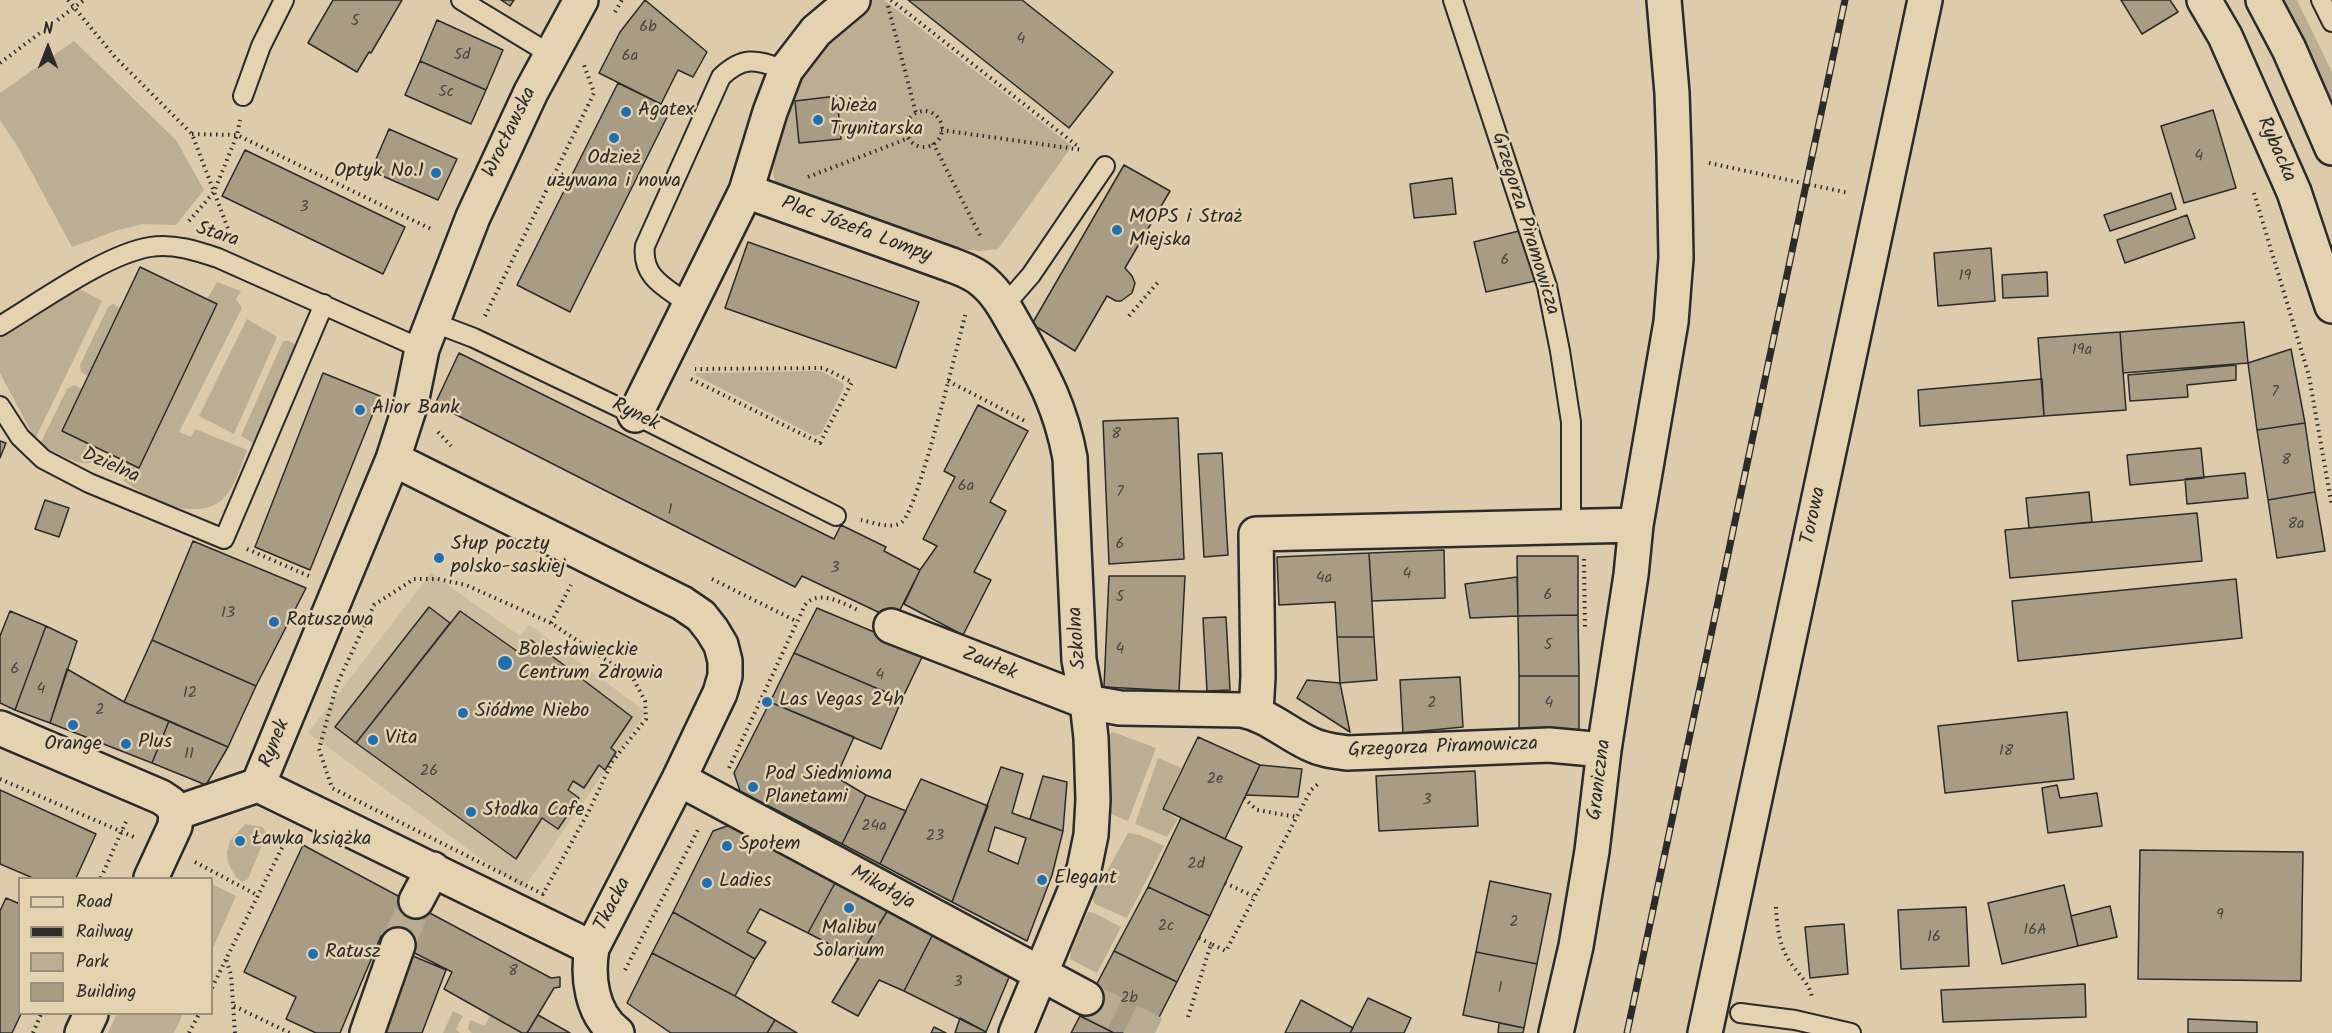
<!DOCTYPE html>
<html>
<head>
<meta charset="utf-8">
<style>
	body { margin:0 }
	#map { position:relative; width:2332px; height:1033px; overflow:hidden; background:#ddcbab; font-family:Kalam,sans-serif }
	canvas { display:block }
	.legend { position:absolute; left:18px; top:877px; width:195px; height:138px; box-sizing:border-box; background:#e4d2b0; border:2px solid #9a8f7b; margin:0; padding:8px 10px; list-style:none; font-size:18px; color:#2b2b2b }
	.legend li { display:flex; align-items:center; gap:12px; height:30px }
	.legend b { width:30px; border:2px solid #9a8f7b }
	.north { position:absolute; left:18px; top:18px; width:60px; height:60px; -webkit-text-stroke:4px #e4d2b0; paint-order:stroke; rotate:0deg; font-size:16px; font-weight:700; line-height:24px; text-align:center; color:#2b2b2b }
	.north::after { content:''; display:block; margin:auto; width:21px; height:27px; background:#2b2b2b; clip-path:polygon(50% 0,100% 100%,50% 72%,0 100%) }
</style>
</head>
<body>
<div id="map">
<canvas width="2332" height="1033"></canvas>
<ul class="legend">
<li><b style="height:8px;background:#e4d2b0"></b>Road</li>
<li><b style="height:8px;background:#2b2b2b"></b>Railway</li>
<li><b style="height:16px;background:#bcae93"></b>Park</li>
<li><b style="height:16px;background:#a89c85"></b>Building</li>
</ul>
<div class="north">N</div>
</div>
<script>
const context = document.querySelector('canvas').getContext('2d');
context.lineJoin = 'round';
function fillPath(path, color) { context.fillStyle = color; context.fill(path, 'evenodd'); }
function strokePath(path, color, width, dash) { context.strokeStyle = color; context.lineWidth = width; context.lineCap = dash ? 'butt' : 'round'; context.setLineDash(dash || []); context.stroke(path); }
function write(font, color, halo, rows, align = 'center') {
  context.font = font + ' Kalam,sans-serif'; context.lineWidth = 5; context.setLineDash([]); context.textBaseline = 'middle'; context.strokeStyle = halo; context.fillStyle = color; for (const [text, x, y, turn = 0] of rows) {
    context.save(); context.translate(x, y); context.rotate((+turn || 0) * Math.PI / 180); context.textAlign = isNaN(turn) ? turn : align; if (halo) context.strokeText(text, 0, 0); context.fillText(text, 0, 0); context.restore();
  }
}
fillPath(new Path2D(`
	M431,573L520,636L529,625L646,712L523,889L308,733Z`), '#cdbda0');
fillPath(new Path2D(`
	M869,0H884L1072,146L998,249L979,251L960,249L775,184L773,172L779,117L797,64Z
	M2284,0H2297L2332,72V101Z
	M74,41L176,140L204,190L176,225L143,224L118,230L72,247L19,149L0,120V93Z
	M217,282L241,291L236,299L242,308L179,432L191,437L195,429L247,450C242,464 237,481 228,493C204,527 148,500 123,480L127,462L140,467L217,304L207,299Z
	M78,288L102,301L35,439L0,373V336Z
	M113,304L120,308L88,376L81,372L80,365L108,307Z
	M247,319L277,337L234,434L199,416Z
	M283,341H289L300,347L258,446L241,436Z
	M821,371L843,383L844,387L821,434L815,436L695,375L696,373Z
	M74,385L82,389L62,431L97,448L92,462C80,468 52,450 40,444L67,389Z
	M1113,732L1156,748L1128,821L1109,813L1107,736Z
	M1158,758L1181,768L1162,809L1178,819L1167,837L1135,824Z
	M245,824L263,827L266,835L248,879L242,882L236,877L228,863L227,852L230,841Z
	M1128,833L1140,835L1164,846L1127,918L1095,904L1092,898Z
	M212,884L236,896L212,950Z
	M1088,912L1094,913L1121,927L1097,973L1070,959L1071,951Z
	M453,1011L463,1016L456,1029L460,1033H443Z
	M117,1014H183L174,1033H108Z
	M490,1015L522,1033H472L468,1029L470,1020L485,1026Z`), '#bcae93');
const building = new Path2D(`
	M333,0H402L371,53L369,52L357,72L308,43Z
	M501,0H514L510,6Z
	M645,0L707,52L693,77L678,70L661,104L599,73L620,32Z
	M908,0H1022L1113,72L1069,128Z
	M2121,0H2170L2178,12L2142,34Z
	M437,20L503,50L486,90L420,61Z
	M420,61L486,90L471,124L405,95Z
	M618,83L671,109L570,312L517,285Z
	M837,96L841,139L799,143L795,101Z
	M2213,110L2236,188L2184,203L2161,126Z
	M389,129L457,159L438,200L371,171Z
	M245,150L405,227L383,274L222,196Z
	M1124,165L1170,191L1125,268L1132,276L1135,283L1132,293L1121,301H1116L1107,296L1075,351L1032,324Z
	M1452,178L1456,214L1414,218L1410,184Z
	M2171,193L2176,209L2110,231L2104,215Z
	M2187,215L2195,238L2125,263L2117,240Z
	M1523,230L1535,281L1486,292L1474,242Z
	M748,242L919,302L896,368L725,308Z
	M1991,248L1995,301L1938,306L1934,253Z
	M140,267L217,304L139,468L62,431Z
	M2047,272L2048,296L2003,298L2002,275Z
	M2244,322L2248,363L2123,373L2120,332Z
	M2120,332L2126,410L2044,416L2038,338Z
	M2291,349L2305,423L2257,430L2248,363Z
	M459,353L834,539L841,525L886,547L884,551L920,570L895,620L802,576L795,587L435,404Z
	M2236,365V380L2187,385L2188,397L2130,401L2128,375Z
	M323,373L380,396L310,570L255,547Z
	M2042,379L2044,416L1920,426L1918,390Z
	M978,405L1028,431L990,502L1006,511L974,572L991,580L963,635L904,604L920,570L937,546L923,539L955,477L944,471Z
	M1178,418L1184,559L1109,564L1103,421Z
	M2305,423L2315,492L2268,500L2257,430Z
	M0,441L6,443L0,458Z
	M2201,448L2204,478L2130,485L2127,455Z
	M1222,453L1228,555L1204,557L1198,454Z
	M2245,473L2248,498L2187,504L2185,479Z
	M2089,492L2092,522L2029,528L2026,498Z
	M2315,492L2325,551L2277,558L2268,500Z
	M45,500L69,508L59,537L35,529Z
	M2197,513L2202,561L2010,578L2005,530Z
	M193,541L306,588L256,686L152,640Z
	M1444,550L1445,598L1372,601L1369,553Z
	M1369,553L1374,637H1337L1335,602L1279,605L1277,557Z
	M1517,556H1578V615L1518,616Z
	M1109,576H1185L1179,691L1104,687Z
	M1517,577L1518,616L1470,618L1465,584Z
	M2236,579L2242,638L2018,661L2012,601Z
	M429,607L450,623L356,743L335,727Z
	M817,608L924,653L902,699L794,653Z
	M10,611L46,626L15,710L0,703V636Z
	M460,611L521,654L531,640L632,717L611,748L616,752L605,770L599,765L584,788L573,781L568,790L579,798L558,829L542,818L516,859L356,743Z
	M1578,615L1579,676H1519L1518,616Z
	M1226,617L1230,690L1207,691L1203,618Z
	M46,626L77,641L50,723L15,710Z
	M1337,637H1374L1377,680L1340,683Z
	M152,640L256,686L228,747L124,702Z
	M794,653L902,699L881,749L770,702Z
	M67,669L124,702L169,721L152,763L50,723Z
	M1519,676H1579V732L1519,733Z
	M1460,677L1463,727L1403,733L1400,680Z
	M1307,680L1340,683L1350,732L1297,698Z
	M770,702L854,737L836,777L866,795L842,844L740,791L734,773Z
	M2067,712L2074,779L1945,793L1938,726Z
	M169,721L228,747L206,785L152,763Z
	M1198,737L1260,765L1225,839L1163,809Z
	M1260,765L1302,769L1298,797L1246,795Z
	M1001,767L1023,774L1012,813L1063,831L1052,875L1027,941L952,902ZM995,827L1026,838L1018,864L988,851Z
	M1475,771L1478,826L1379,831L1376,776Z
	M1043,776L1067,782L1063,831L1030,819Z
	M921,779L988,806L952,902L880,864Z
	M2057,785L2060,798L2097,793L2102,826L2048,833L2042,788Z
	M0,790L96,834L76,878H33L0,864Z
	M866,795L906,811L880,864L842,844Z
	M1181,818L1242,847L1210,916L1148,887Z
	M730,825L835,883L808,933L760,909L747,932L766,942L755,959L673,912L713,831Z
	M303,845L551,978L560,977V987L554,988L527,1033H522L444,989L452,972L381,936L340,1033H316L286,1019L296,997L244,972Z
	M2140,850L2303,852L2301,981L2138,979Z
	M1490,881L1551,894L1537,964L1476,952Z
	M835,883L888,910L858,959L808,933Z
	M2064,885L2078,946L2002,964L1988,903Z
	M1148,887L1210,916L1177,982L1114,951Z
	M6,898L20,904L21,1014L12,1033H0V911Z
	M2110,906L2117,937L2078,946L2071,916Z
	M1966,907L1969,966L1901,969L1898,910Z
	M888,910L933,934L904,991L879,980L858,1016L832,1002Z
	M673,912L755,959L735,996L652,953Z
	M1844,924L1848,974L1810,978L1805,927Z
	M933,934L1010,975L986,1032L904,991Z
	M1114,951L1177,982L1151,1033H1114L1080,1016Z
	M1476,952L1537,964L1524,1028L1463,1015Z
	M406,953L446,970L422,1033H377Z
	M652,953L735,996L775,1020L767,1033H671L627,1003Z
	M2085,984L2086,1017L1943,1022L1941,990Z
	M1368,998L1411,1018L1404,1033H1350Z
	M1301,1000L1353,1028L1350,1033H1285Z
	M538,1015L570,1033H527Z
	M1080,1016L1114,1033H1071Z
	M960,1018L986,1032V1033H955Z
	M2188,1019L2257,1022V1033H2188Z
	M775,1020L797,1033H767Z
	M1499,1023L1524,1028L1523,1033H1498Z
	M934,1027L946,1033H931Z`);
fillPath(building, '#a89c85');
strokePath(building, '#2b2b2b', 1.5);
strokePath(new Path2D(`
	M398,945L416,901
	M1086,998L1155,1033`), '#b9ab91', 33, [33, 16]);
const lane = new Path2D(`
	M461,0L550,54
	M1453,0L1547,286L1560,351L1571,422V525
	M2321,0L2332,22
	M243,96L261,46L284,0
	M690,305C667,288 641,278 645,246L721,77C745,54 758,61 786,70
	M1004,306L1031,275L1105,166
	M432,322L474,338L635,415L836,516
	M0,326C40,302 106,254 150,247C173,243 197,251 218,258L422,349
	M0,406L20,437L43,459L89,483L224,539L324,304
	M1740,1013L1795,1020L1851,1033`);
const street = new Path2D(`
	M746,191L949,264C962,269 975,273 985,283C1001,297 1010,318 1021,336C1045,379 1061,409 1070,458L1079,660L1087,702L1091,738L1093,800L1091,835L1084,869L1016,1033
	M635,415L746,191L770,112L786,70L816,31L853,0
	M393,459L682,603L701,616L712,630L721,645L725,661V676L720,693L679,779L592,948C587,976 591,1014 617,1033
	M891,626L1087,702L1120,708L1242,710C1268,715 1286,733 1310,744C1322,750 1334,751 1347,753L1549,745L1604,750
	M1256,713L1258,677L1256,534L1636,525
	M0,728L161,797L170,803L176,813
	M679,779L1086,998
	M258,785L393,459L411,403L422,349L473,217L531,92L581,0
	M258,785L592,948
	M176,813L258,785
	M151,878L175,826L176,813
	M416,901L433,869
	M82,1033L91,1014
	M367,1033L398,945
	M1556,1033L1576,946L1592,851L1604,750L1631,575L1636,525L1671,322L1676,258L1674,154L1672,93L1664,0
	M1705,1033L1925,0`);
const primary = new Path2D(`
	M2204,0L2225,36L2294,192L2332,306
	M2263,0L2289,49L2332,148`);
strokePath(lane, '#2b2b2b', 22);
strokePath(street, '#2b2b2b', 38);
strokePath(primary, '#2b2b2b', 38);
strokePath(new Path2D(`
	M68,0L115,57L192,134L230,234
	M891,0L1080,148
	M888,6L916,113
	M615,12L622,0
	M0,63L84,0
	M906 129a18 18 0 1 1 36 0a18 18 0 1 1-36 0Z
	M941,130L1083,150
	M192,134L237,135L433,230
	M933,143L982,239
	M1709,163L1849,193
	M808,177L909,138
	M2254,193L2309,376L2332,507
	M189,221L214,192L237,135L240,120
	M485,316L594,93L584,65
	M1129,316L1159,281
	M691,379L820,443L852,382L823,368L695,369
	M948,381L1025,421
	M438,432L451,446
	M861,520C872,522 892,530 902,522C918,510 958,342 966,312
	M247,549L309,576
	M1584,559L1585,630
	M414,579H438L466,585L551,623L633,678L645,701L646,719L612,762L588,813L543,894L332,788L319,749L337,684L374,605Z
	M712,579L796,621
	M551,623L571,585
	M729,768L805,605C819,588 844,604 860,611
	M0,779L134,837
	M1244,798L1257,810L1297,817
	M195,862L257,895
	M101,878L127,819
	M1225,883L1253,896
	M1776,907C1777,927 1779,945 1790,962C1798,974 1810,984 1812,998
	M1199,938L1211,944
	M625,970L699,828
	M212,988L226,959
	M234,1006L290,1033
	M1188,1017L1211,944L1226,951L1311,790L1319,783
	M33,1033L41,1014
	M189,1033L199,1014
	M235,1033L231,975L226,959L288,836`), '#2b2b2b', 4, [1.5, 4.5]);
strokePath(lane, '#e4d2b0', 18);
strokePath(street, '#e4d2b0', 33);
strokePath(primary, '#e4d2b0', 33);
const rail = new Path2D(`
	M1627,1033L1845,0`);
strokePath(rail, '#2b2b2b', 7);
strokePath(rail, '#e4d2b0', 4.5, [14]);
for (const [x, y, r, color] of [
	[626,112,6,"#1f6fb2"],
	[818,120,6,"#1f6fb2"],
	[614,138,6,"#1f6fb2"],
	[436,173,6,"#1f6fb2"],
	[1117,230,6,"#1f6fb2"],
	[360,410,6,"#1f6fb2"],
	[439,558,6,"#1f6fb2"],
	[274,622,6,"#1f6fb2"],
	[505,663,8,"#1f6fb2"],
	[767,702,6,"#1f6fb2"],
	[463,713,6,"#1f6fb2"],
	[73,725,6,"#1f6fb2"],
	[373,740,6,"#1f6fb2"],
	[126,744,6,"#1f6fb2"],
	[753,787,6,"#1f6fb2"],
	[471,812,6,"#1f6fb2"],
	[240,841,6,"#1f6fb2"],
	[727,846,6,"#1f6fb2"],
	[1042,880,6,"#1f6fb2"],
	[707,883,6,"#1f6fb2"],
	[849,908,6,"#1f6fb2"],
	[313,954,6,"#1f6fb2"]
]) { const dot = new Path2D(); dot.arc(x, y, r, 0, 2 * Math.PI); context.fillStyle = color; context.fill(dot); strokePath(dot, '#e4d2b0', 2); }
write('16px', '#4a4742', null, [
	["5",355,22],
	["6b",648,28],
	["4",1021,40],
	["5d",462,56],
	["6a",630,57],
	["5c",446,93],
	["4",2199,157],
	["3",304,208],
	["6",1505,261],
	["19",1965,277],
	["19a",2082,351],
	["7",2275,393],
	["8",1116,435],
	["8",2286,461],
	["6a",966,487],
	["7",1120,493],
	["1",670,511],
	["8a",2296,525],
	["6",1120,545],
	["3",835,569],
	["4",1407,575],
	["4a",1324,579],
	["6",1548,596],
	["5",1120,598],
	["13",228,614],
	["5",1548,646],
	["4",1120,650],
	["6",15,670],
	["4",880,676],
	["4",41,690],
	["12",190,694],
	["2",1432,704],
	["4",1549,704],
	["2",100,711],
	["18",2006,752],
	["11",189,755],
	["26",429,772],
	["2e",1215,780],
	["3",1427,801],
	["24a",874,827],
	["23",935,837],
	["2d",1196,865],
	["9",2220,916],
	["2",1514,923],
	["2c",1166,927],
	["16A",2035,931],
	["16",1934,938],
	["8",513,972],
	["3",958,983],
	["1",1500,989],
	["2b",1129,999]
]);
write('20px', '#2b2b2b', '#e4d2b0', [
	["Wieża",830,108],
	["Trynitarska",830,131],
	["Agatex",638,112],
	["Odzież",614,160,"center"],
	["używana i nowa",614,183,"center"],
	["Optyk No.1",424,173,"right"],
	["MOPS i Straż",1129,219],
	["Miejska",1129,242],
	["Alior Bank",372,410],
	["Słup poczty",451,546],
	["polsko-saskiej",451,569],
	["Ratuszowa",286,622],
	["Bolesławieckie",518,652],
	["Centrum Zdrowia",518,675],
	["Las Vegas 24h",779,702],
	["Siódme Niebo",475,713],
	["Vita",385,740],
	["Plus",138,744],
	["Orange",73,746,"center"],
	["Pod Siedmioma",765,776],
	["Planetami",765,799],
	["Słodka Cafe",483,812],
	["Ławka książka",252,841],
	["Społem",739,846],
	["Elegant",1054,880],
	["Ladies",719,883],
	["Malibu",849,930,"center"],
	["Solarium",849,953,"center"],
	["Ratusz",325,954]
], 'left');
write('20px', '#2b2b2b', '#e4d2b0', [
	["Wrocławska",511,133,-64],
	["Rybacka",2275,150,66],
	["Grzegorza Piramowicza",1524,224,73],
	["Plac Józefa Lompy",856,231,20],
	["Stara",217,236,18],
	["Rynek",635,416,26],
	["Dzielna",110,467,24],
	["Torowa",1815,516,-78],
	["Szkolna",1079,638,-94],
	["Zaułek",989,665,22],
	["Rynek",276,744,-68],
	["Grzegorza Piramowicza",1443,749,-2],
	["Graniczna",1601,780,-83],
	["Mikołaja",882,889,29],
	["Tkacka",614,905,-63]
]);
</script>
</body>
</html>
